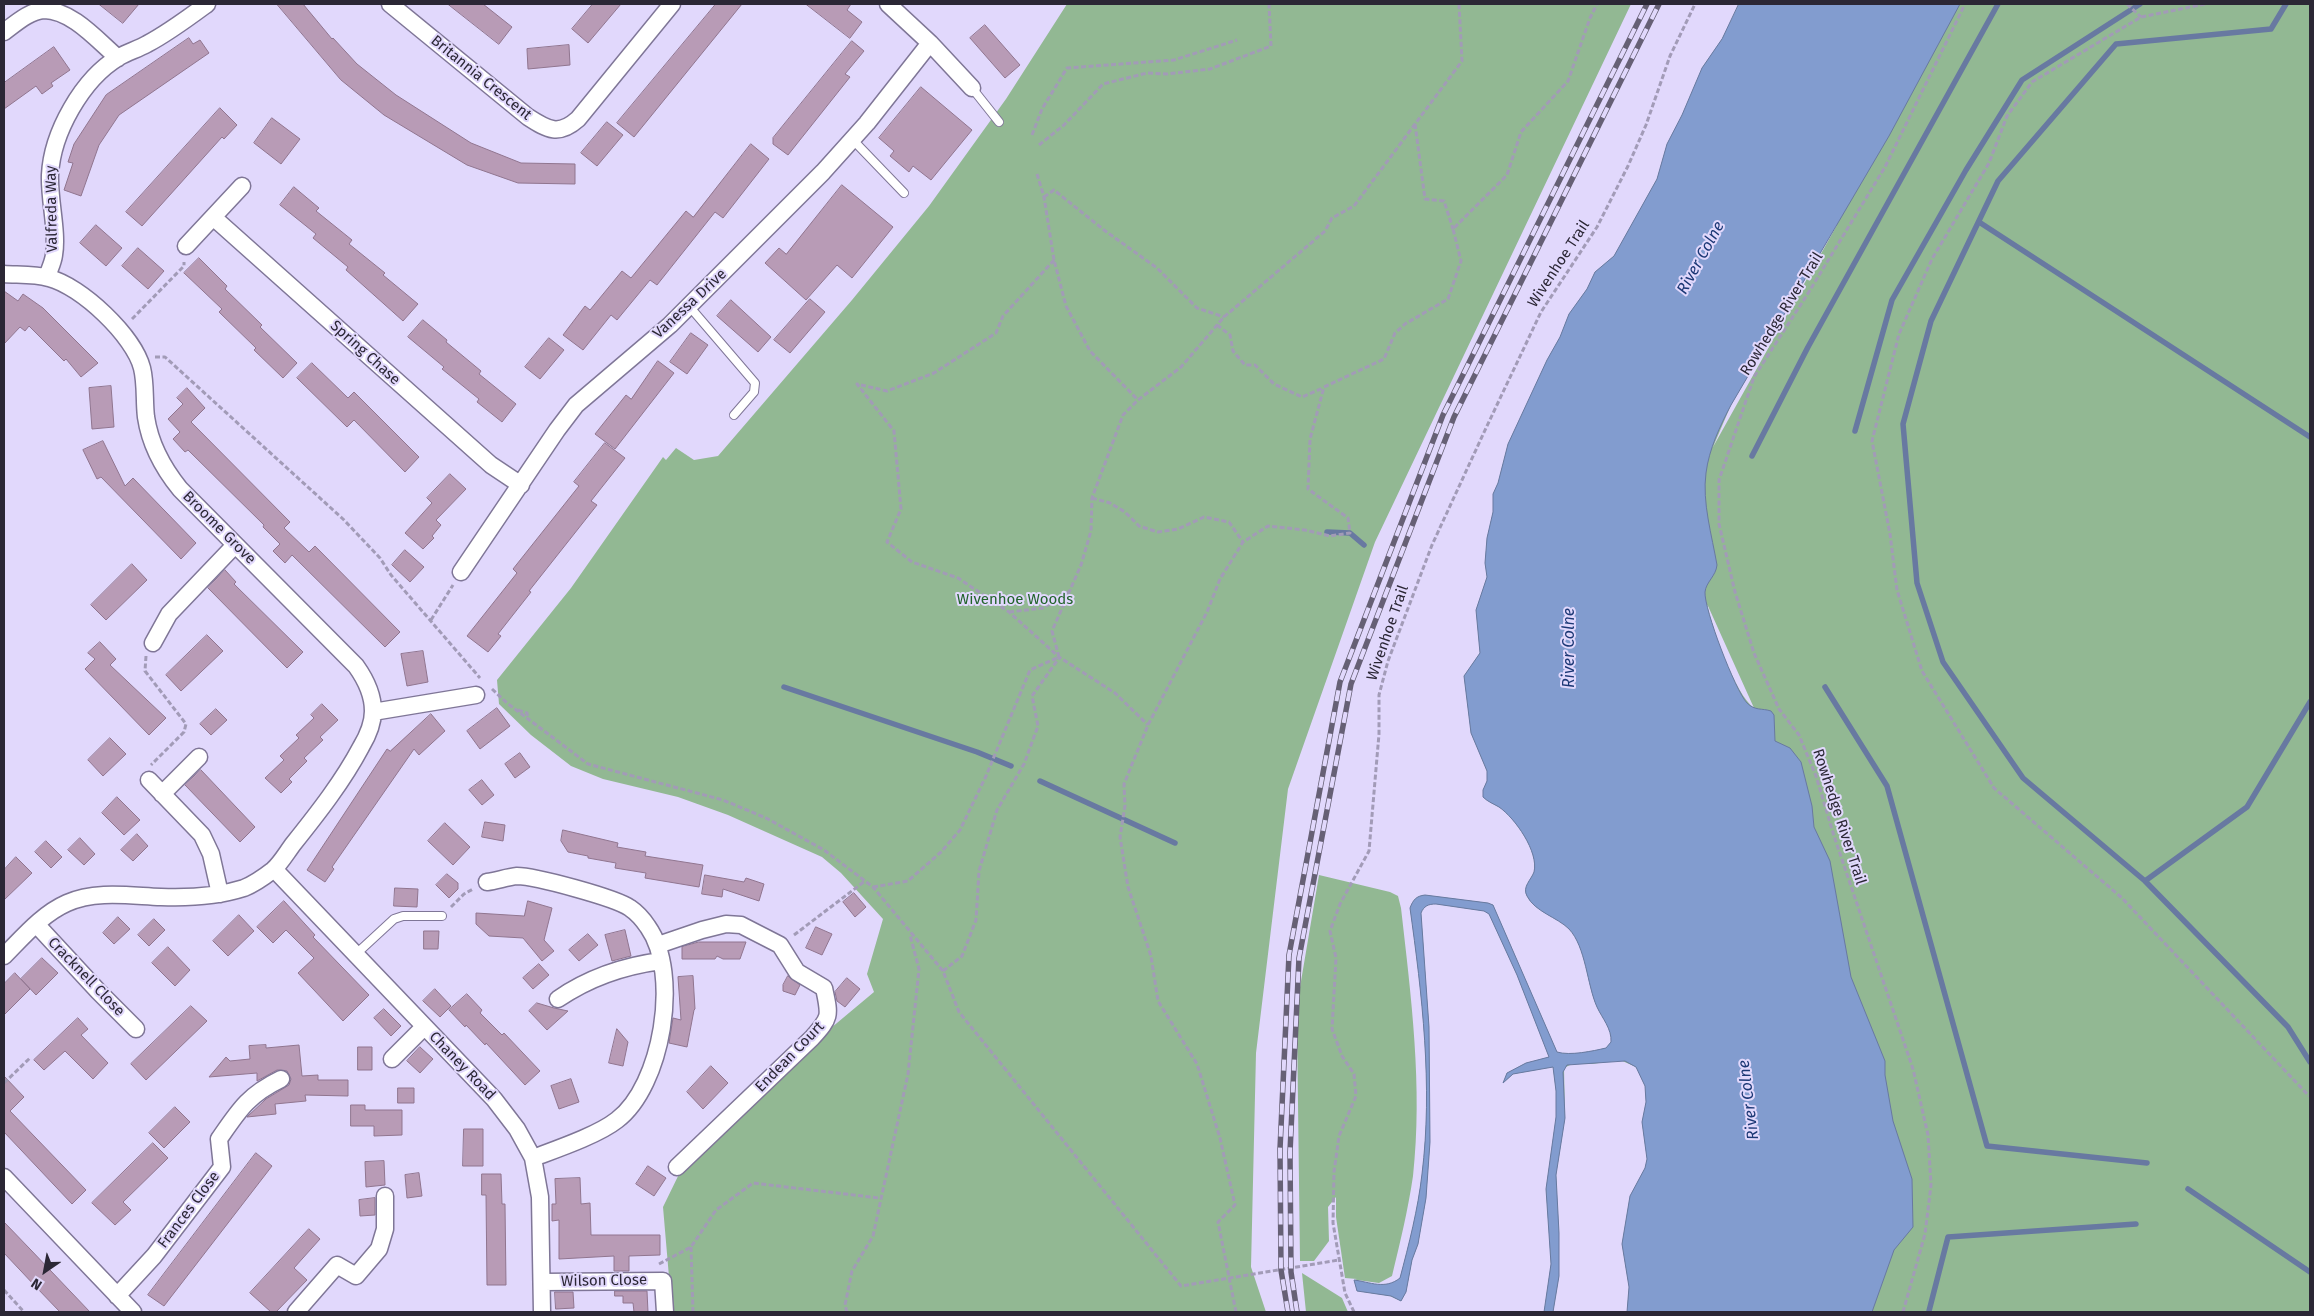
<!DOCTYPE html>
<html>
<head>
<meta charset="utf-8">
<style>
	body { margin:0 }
	#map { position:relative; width:2314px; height:1316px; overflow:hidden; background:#e1d8fc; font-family:"Fira Sans",sans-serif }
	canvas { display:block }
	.frame { position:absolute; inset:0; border:5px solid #2b2735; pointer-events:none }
	.north { position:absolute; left:20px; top:1246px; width:50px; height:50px; -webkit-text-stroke:4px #e1d8fc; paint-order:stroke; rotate:213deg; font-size:14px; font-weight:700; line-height:20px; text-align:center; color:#2b2735 }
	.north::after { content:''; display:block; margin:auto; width:18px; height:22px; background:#2b2735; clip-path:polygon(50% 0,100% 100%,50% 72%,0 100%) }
</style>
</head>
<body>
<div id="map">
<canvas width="2314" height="1316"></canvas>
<div class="frame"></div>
<div class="north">N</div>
</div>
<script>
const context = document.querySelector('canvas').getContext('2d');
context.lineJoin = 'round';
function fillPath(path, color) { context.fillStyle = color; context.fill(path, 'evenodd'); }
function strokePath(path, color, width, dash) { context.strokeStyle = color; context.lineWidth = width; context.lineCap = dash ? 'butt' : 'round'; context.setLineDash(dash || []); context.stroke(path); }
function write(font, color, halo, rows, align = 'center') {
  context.font = font + ' "Fira Sans",sans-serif'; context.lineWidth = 4; context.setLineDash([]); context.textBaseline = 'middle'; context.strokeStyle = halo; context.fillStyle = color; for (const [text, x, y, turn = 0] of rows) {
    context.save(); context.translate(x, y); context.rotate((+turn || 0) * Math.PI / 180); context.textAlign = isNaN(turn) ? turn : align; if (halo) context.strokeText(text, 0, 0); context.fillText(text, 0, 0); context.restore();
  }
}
fillPath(new Path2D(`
	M1067,4H1631L1375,542L1288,789L1256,1053L1251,1267L1266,1312H672L663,1207L682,1168L825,1033L874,992L867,974L883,919L841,873L822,857L728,815L678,797L603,779L571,766L531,735L499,704L497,680L571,588L663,457L666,460L676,448L694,460L718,456L852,300L929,206L1006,99Z
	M1739,4L1709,199L1686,987L1627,1312L1629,1287L1622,1244L1630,1196L1645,1168L1647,1159L1642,1122L1646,1102L1645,1086L1636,1067L1620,1060L1592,1064H1572L1564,1068L1565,1118L1556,1175L1559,1233V1276L1553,1312H1544L1551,1264L1546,1189L1556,1117V1091L1553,1067L1513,1074L1503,1083L1507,1073L1526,1063L1549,1057L1517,975L1489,914L1484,911L1436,904C1428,904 1424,906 1421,913L1429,1027L1430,1142L1426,1198L1418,1244L1412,1260L1406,1292L1401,1301L1390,1296L1357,1291L1354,1280L1357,1279L1345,1278L1336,1217V1197L1328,1207L1329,1241L1314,1261H1300L1297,1025L1299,993L1319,875L1390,892L1398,896L1401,908C1411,996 1423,1087 1413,1176C1408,1210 1400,1243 1392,1276L1379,1283L1357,1280C1370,1286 1388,1288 1400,1278C1409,1244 1418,1209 1422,1174C1433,1086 1422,994 1410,908C1413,900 1416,896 1425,895L1488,903L1493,905L1557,1052C1570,1056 1593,1051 1606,1048L1611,1042C1612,1029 1602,1018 1597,1007C1587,985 1586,947 1569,929C1557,917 1535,912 1527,896C1522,887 1531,880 1534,872C1539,852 1515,818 1499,807C1494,804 1488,802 1483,797V790L1487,781V771L1471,733L1464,676L1480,653L1476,610L1487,577L1485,563L1487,538L1493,512V494L1498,483L1508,444L1547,360L1560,337L1569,314L1587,289L1595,272L1614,256L1657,179L1667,144L1682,115L1702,68L1722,39Z
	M1871,4H2310V1312H1734L1630,660ZM1837,224V225L1713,447L1731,405ZM1707,605L1708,606L1754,708C1735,694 1713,630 1707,605Z
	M1302,1273L1342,1298L1348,1312H1306Z`), '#92b893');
const water = new Path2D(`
	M1739,4H1960L1889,136L1731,405C1720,426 1709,449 1706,473C1702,502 1712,536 1717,565C1716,576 1706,582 1705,592C1704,609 1735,690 1747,703C1755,711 1762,708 1771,711L1774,715L1775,741L1790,748L1801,762L1812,806L1814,827L1830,861L1851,977L1885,1061V1075L1893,1121L1912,1179L1913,1227L1894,1250L1872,1312H1627L1629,1287L1622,1244L1630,1196L1645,1168L1647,1159L1642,1122L1646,1102L1645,1086L1636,1067L1625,1061L1567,1065L1563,1072L1565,1118L1556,1175L1559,1233V1276L1553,1312H1544L1551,1264L1546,1189L1556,1117V1091L1553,1067L1513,1074L1503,1083L1507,1073L1526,1063L1549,1057L1517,975L1489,914L1484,911L1436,904C1428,904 1424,906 1421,913L1429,1027L1430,1142L1426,1198L1418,1244L1412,1260L1406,1292L1401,1301L1391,1296L1357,1291L1354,1280C1370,1282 1385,1290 1400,1278C1409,1244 1418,1209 1422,1174C1433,1086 1422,994 1410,908C1413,900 1416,896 1425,895L1488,903L1493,905L1557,1052C1570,1056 1593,1051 1606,1048L1611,1042C1612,1029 1602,1018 1597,1007C1587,985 1586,947 1569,929C1557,917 1535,912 1527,896C1522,887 1531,880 1534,872C1539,852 1515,818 1499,807C1494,804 1488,802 1483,797V790L1487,781V771L1471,733L1464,676L1480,653L1476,610L1487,577L1485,563L1487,538L1493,512V494L1498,483L1508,444L1547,360L1560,337L1569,314L1587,289L1595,272L1614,256L1657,179L1667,144L1682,115L1702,68L1722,39Z`);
fillPath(water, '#829ccf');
strokePath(water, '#6879a1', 1);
strokePath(new Path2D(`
	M2286,4L2271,29L2116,44L1998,181L1931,321L1903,424L1917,583L1943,662L2023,778L2145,881L2288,1027L2310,1062
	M1979,222L2310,437
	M1855,431L1892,300L1966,170L2022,80L2140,4
	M1752,456L1808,347L1998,4
	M1327,532L1350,533L1364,545
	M784,687L977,752L1011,766
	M1825,687L1887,786L1987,1146L2147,1163
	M1040,781L1175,843
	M2145,881L2247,807L2310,702
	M2188,1189L2310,1272
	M1929,1311L1948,1237L2136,1224`), '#6879a1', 5.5);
const building = new Path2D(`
	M99,4H139L123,23Z
	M277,4H303L332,39L333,38L357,64L396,95L471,143L521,163L575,164V184L518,183L467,165L384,115L341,80Z
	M448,4H483L512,27L499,44Z
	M593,4H621L588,43L572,29Z
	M716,4H742L634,137L617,123Z
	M806,4H851L847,10L862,22L850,38Z
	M985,25L1020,65L1005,78L970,38Z
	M189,38L193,44L200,40L209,53L119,115L99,145L81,196L64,190L73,163L68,162L74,144L106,95Z
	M852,41L864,51L845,74L850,77L788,155L773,144V138Z
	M569,45L570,65L528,69L527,49Z
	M54,47L70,70L51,83L53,86L42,94L36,86L4,109V83Z
	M921,87L972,130L931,180L913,166L909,172L890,156L894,151L879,138Z
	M220,108L237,125L224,139L222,137L142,226L126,212Z
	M272,118L300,139L281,164L254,143Z
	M607,122L623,135L597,166L581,153Z
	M751,144L769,159L723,218L715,212L657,285L650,280L617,320L611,315L583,350L563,335L585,306L590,310L622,271L631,278L686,211L693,217Z
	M842,185L893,227L852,278L837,265L806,300L765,263L779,248L786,254Z
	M294,187L319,208L316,211L352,240L349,244L385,273L383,275L418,304L403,321L346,270L348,267L313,238L316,234L280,205Z
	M96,225L122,248L106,266L80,243Z
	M138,248L164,271L148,289L122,266Z
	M199,258L227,286L225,289L262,325L260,327L297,363L283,378L254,350L256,348L219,312L222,309L184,273Z
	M4,291L18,301L23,294L43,308L98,363L81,377L66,359L64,361L29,326L25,331L20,327L4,344Z
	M810,299L825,312L790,353L774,340Z
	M731,300L771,337L758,352L717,316Z
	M423,320L447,340L446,342L481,371L479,374L516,404L502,422L477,402L479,399L442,369L444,367L408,337Z
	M691,333L708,345L687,374L670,362Z
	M549,338L564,350L540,379L525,367Z
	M658,361L674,373L615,449L595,434L626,395L631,399Z
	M312,363L348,398L354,392L419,457L405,472L354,420L347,427L297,378Z
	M111,386L114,427L92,429L89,388Z
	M187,388L205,408L191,422L290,522L284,528L309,552L315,546L400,632L385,647L292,555L285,563L273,551L280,544L263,527L264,525L188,450L185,452L173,439L180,432L168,419L183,404L177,398Z
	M103,441L125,486L133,478L196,543L181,559L101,477L97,479L83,450Z
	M605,443L625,458L591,501L597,505L529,591L531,592L498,634L501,636L488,652L467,636L517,573L513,569L579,486L574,482Z
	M450,474L466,489L436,520L441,525L432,536L434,538L423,549L405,533L432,503L427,498Z
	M405,550L424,567L410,582L392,565Z
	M132,564L147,580L106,620L91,605Z
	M225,570L236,582L234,584L303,652L287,668L208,588Z
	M207,635L223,651L181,691L166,675Z
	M100,642L116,659L110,665L166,718L149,735L85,669L95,659L88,653Z
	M423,651L428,682L407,686L401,654Z
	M322,704L338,720L320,737L323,740L304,758L307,761L289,779L292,782L281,793L265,778L284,760L280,756L299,738L296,735L314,718L311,715Z
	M497,708L510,726L480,749L467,731Z
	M216,709L227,720L211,735L200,724Z
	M431,714L445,731L419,755L414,749L332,867L334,869L325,882L307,870L387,749L390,751Z
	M110,738L126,754L103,776L88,760Z
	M520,753L530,767L515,778L505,764Z
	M201,770L255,827L240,842L185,785Z
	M482,780L494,795L482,805L469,790Z
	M117,797L140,820L124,835L102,813Z
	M485,822L505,825L503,841L482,837Z
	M445,823L470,847L453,865L428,841Z
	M563,830L618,843L617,847L646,852L645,856L703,865L699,887L645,878L646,873L615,868L616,863L588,858V856L568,852L561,841Z
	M137,834L148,846L133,861L121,850Z
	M80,838L95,854L84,865L68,850Z
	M46,841L62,857L51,868L35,852Z
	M16,857L32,873L4,900V870Z
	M447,874L458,883V889L449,898L436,885Z
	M705,875L744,882L746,878L764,884L759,901L723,889L722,897L702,894Z
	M395,888L418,889L417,907L394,906Z
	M854,893L866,907L855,917L843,902Z
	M284,901L315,935L313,937L369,995L343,1021L298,973L314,958L286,930L273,943L257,927Z
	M528,901L552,908L544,940L554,951L542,961L523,938L489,936L476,924V913L524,916Z
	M239,915L254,931L228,956L213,941Z
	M118,917L130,929L114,944L103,933Z
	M154,919L165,930L149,946L138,935Z
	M816,927L832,934L822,955L806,948Z
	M625,930L631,956L612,961L605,935Z
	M424,931H439L438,949H424Z
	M588,934L598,945L579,961L569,950Z
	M699,942H746L740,959H723L717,956L715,959H682V947Z
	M168,947L190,970L175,986L152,963Z
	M42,958L58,973L36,995L21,979Z
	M539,964L549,975L533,989L523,978Z
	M15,973L30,989L4,1015V984Z
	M693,976L695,1009L694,1010L687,1047L669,1043L673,1018L681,1020L678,977Z
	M788,976L800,985L795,995L783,991V985Z
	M847,978L860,989L845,1007L837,1001L835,992Z
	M435,989L451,1006L440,1017L423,1001Z
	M467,994L482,1010L480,1013L502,1035L504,1033L540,1071L525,1085L486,1043L485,1045L466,1025L465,1027L449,1010Z
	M537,1003L554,1008L568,1011L547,1030L529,1011Z
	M191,1006L207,1021L146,1080L131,1064Z
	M384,1009L401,1026L391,1036L374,1018Z
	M78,1018L88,1029L81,1035L108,1063L93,1079L65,1051L44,1070L34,1060Z
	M617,1029L628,1042L623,1066L609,1063Z
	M266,1045V1048L299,1045L302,1076L318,1075V1080H348V1096L305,1095L306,1101L275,1104L276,1114L247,1117L266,1099L289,1085L291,1079L287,1071L277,1070L257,1081V1073L209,1077L226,1057L230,1061L250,1059L249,1046Z
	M358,1047H372V1070H358Z
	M420,1047L433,1059L420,1073L407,1061Z
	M711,1066L728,1083L703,1109L687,1092Z
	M4,1076L24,1097L10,1111L86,1190L72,1204L4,1132Z
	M571,1079L579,1102L559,1109L551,1086Z
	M398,1088H414V1103H398Z
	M351,1105H365V1110H402V1135L374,1136V1126H351Z
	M175,1107L190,1122L164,1148L149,1133Z
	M464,1129H483V1166H463Z
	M153,1143L168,1158L123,1202L131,1210L115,1225L92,1203Z
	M256,1153L272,1166L164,1306L148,1295Z
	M384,1161L385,1185L366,1187L365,1162Z
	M648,1166L666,1178L654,1196L636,1184Z
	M419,1173L422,1196L407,1198L405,1175Z
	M482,1174H501L502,1204H505L506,1285H487L486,1195H482Z
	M580,1178L581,1204L590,1203L591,1235H660V1255L629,1256V1271H614V1256L559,1259V1220L552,1221V1204H556L555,1179Z
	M375,1198V1215L360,1216L359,1200Z
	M4,1222L30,1249L90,1312H60L36,1287L4,1253Z
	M309,1229L320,1239L294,1268L307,1280L276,1312H271L250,1293Z
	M615,1291H647L648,1312H634L633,1303H623V1296H615Z
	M555,1292H573L574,1308L556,1309Z`);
fillPath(building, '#b89bb6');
strokePath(building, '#90758f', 1);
const lane = new Path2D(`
	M972,88L999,122
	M852,139L904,193
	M689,306L755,383L754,392L734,415
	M355,955L394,919L403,916H442`);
const street = new Path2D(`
	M390,4L528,117C548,130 559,136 578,119L672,4
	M888,4L930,43L972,88
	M4,32C15,24 29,11 44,10C72,10 98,41 118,58
	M213,217L491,465L521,485
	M186,246L242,186
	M4,274C18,275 35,274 49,278C81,286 134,336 142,368C146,384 144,401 146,417C150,444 163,468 180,489L356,666C366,680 373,694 373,711C373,723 367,737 361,747C343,781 318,813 294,843C287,852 281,863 273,870C264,877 254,884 244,888C219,896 187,898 161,897C131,896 96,890 67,903C42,914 23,937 4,956
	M47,277C49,270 53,263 54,255C58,232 49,200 50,175C52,133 82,79 119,57C128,52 138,49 147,44C168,33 188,18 207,4
	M461,572L557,430L576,405L670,325L823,172L867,123L930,43
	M153,643L169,614L235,545
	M373,712L476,695
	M149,780L202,835L211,854L220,894
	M162,794L199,757
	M274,869L494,1099L517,1129L533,1158L540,1197L542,1312
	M487,882C496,881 507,877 517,876C535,876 616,898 630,908C636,912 644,921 648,927C681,974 662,1086 617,1120C598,1135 557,1149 533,1158
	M36,924L98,991L136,1029
	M658,945L702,930L726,924L741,925L780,945L797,972L824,988C830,1016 831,1017 812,1038L677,1167
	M558,999C590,977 623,966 661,961
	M392,1059L424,1027
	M4,1177L133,1312
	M543,1282L663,1281L665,1312
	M117,1296L154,1256L222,1167L219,1139C239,1110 248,1095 281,1079
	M296,1312L337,1265L356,1276L379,1249L385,1229V1196`);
strokePath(lane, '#7f7697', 10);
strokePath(street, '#7f7697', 19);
strokePath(new Path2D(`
	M2127,4L2141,17
	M2205,4L2141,17L2032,82L2007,116L1989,163L1932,259L1899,334L1872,441L1890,534L1897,590L1922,671L1994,788L2122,898L2309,1096
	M1415,124L1425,199L1444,201L1453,229
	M1032,135L1042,109L1067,68L1174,60L1237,40
	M1039,145L1064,125L1103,84L1147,73L1167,74L1210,69L1271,46L1269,4
	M1037,174L1044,197L1054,260L1066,306L1090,351L1138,400
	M1044,197L1054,190L1104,230L1157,268L1197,308L1224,317
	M1054,260L1003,316L996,333L934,373L887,391L857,384L894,431L901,509L887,542L912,562L958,578L1009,612L1059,657L1115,693L1148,725
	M132,319L184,266V262
	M1217,325L1230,335L1233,351L1245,365H1255L1274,384L1302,397L1323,388
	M155,357H165L343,519L380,558L391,575L480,678
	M1092,498L1110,503L1125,512L1139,526L1158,532L1178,529L1204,517L1229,522L1243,542
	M1009,612L1043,608L1068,592
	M431,620L453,585
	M146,656L145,671L186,724L184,732L151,765
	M492,689L507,703L588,764L723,800L766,818L824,850L873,887L943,971L959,1012L1181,1286L1339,1260
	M518,710L527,713L528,719
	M873,887L908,881L941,852L960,830L986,776L1030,670L1059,657L1052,631L1081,565L1091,531L1092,498L1123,415L1138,400L1181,367L1224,317L1325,231L1332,218L1354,206L1462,61L1459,4
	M451,907L464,894L473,889
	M794,935L865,881
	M943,971L962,956L976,920L979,871L997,810L1024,764L1038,726L1032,696L1059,658
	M4,1083L31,1057
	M691,1247L693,1312
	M659,1264L691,1247L716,1210L753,1183L879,1198
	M4,1290L24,1312
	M847,1312L845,1305L852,1271L873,1236L908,1074L919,969L910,935
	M1236,1312L1218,1222L1235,1205L1220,1138L1197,1064L1158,1001L1151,956L1128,887L1120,837L1125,806L1124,784L1148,725L1207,612L1220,579L1243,542L1268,526L1305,530L1330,536L1350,533L1348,518L1308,489L1310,439L1324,387L1384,359L1395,333L1405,324L1448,299L1461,261L1453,229L1507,175L1521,132L1568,81L1590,18L1597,4
	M1354,1312L1345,1293L1333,1223L1334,1172L1339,1136L1356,1096L1354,1074L1342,1056L1332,1029L1336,958L1330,931L1340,904L1369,851L1379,734V695L1388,661L1432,545L1486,428L1541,312L1597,227L1628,166L1646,125L1670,56L1695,4
	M1903,1312L1925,1234L1931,1185L1928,1135L1913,1069L1834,836L1816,776L1799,735L1779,709L1754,653L1735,592L1719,524V480L1754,377L1807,295L1885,167L1965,4`), '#a29bb7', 3, [5, 2.5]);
strokePath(lane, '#fff', 8);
strokePath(street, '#fff', 16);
const rail = new Path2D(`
	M1288,1312L1281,1270L1280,1149L1289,955L1340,682L1443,415L1647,4
	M1297,1312L1291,1272L1290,1152L1299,958L1351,684L1454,417L1659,4`);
strokePath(rail, '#666075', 5.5);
strokePath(rail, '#e1d8fc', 4, [11]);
write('15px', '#2b2735', '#e1d8fc', [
	["Britannia Crescent",481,78,39],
	["Valfreda Way",52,209,-91],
	["Wivenhoe Trail",1559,264,-57],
	["Vanessa Drive",690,304,-43],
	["Rowhedge River Trail",1782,314,-58],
	["Spring Chase",365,353,42],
	["Broome Grove",219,528,45],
	["Wivenhoe Trail",1388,633,-71],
	["Rowhedge River Trail",1839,817,72],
	["Cracknell Close",86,977,46],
	["Endean Court",790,1057,-46],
	["Chaney Road",462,1066,46],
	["Frances Close",189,1210,-53],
	["Wilson Close",604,1281,-1]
]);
write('15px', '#21632a', '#e1d8fc', [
	["Wivenhoe Woods",1015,600]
]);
write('italic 16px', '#1c3875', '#e1d8fc', [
	["River Colne",1701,258,-61],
	["River Colne",1570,648,-90],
	["River Colne",1749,1100,-97]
]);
</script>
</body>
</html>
